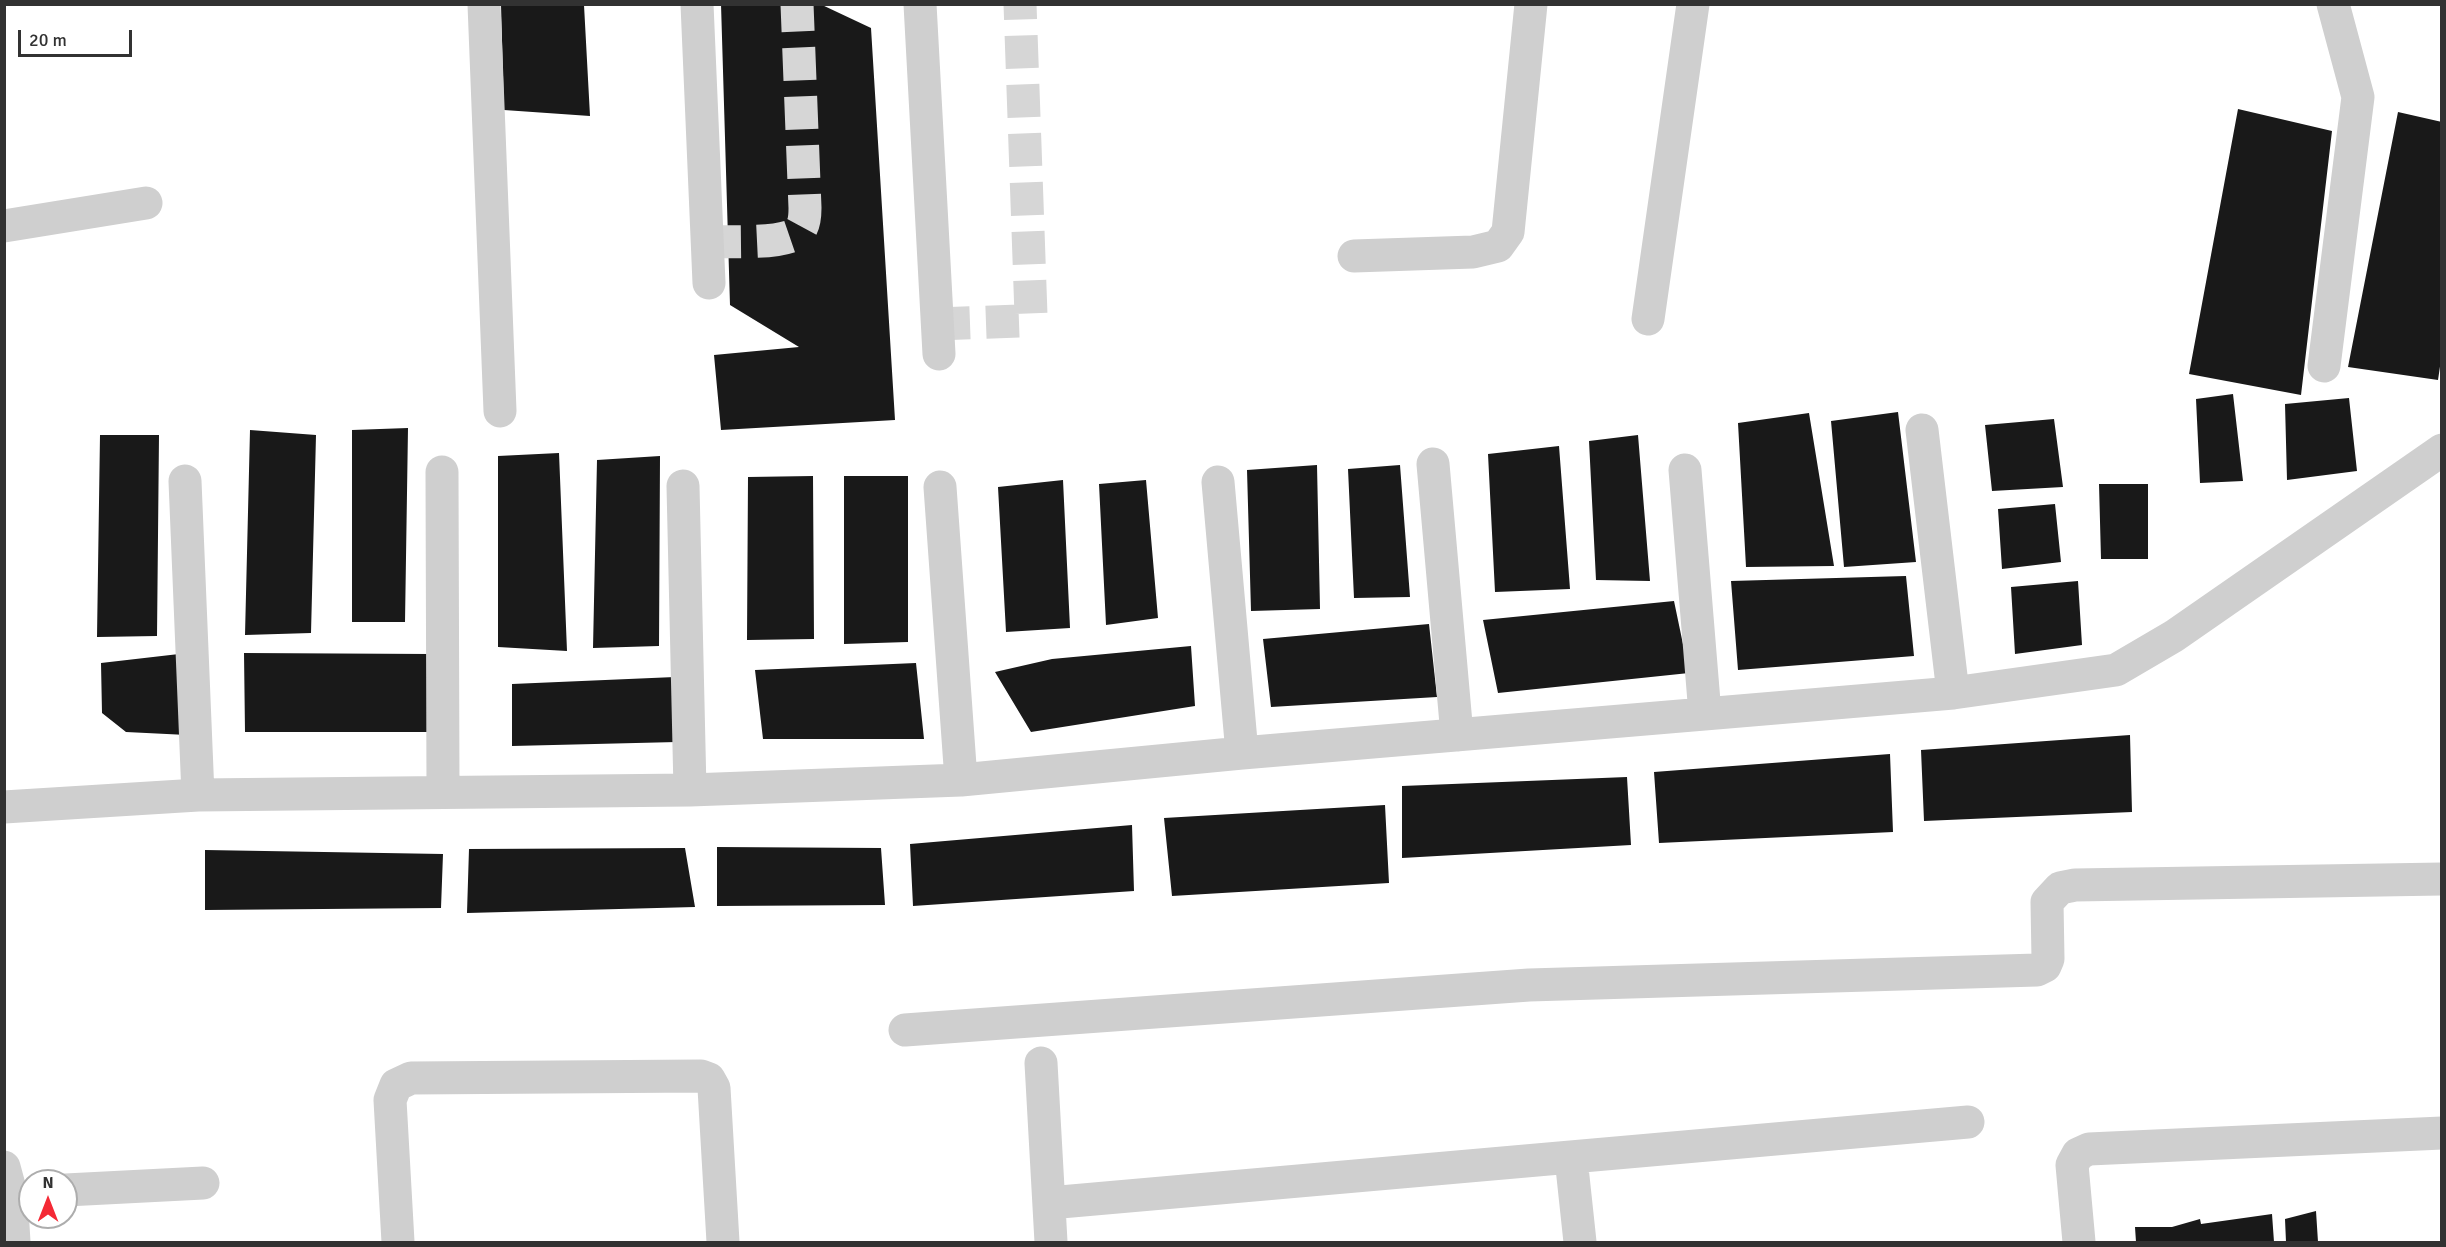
<!DOCTYPE html>
<html>
<head>
<meta charset="utf-8">
<style>
	body { margin:0 }
	#map { position:relative; width:2446px; height:1247px; overflow:hidden; background:#fff; font-family:Signika,sans-serif }
	canvas { display:block }
	.frame { position:absolute; inset:0; border:6px solid #323232; pointer-events:none }
	.north { position:absolute; left:18px; top:1169px; width:60px; height:60px; box-sizing:border-box; background:#fff; border:2px solid #adadad; border-radius:50%; rotate:0deg; font-size:16px; font-weight:700; line-height:24px; text-align:center; color:#323232 }
	.north::after { content:''; display:block; margin:auto; width:21px; height:27px; background:#f42935; clip-path:polygon(50% 0,100% 100%,50% 72%,0 100%) }
	.scale { position:absolute; left:18px; top:30px; width:114px; height:27px; box-sizing:border-box; border:3px solid #323232; border-top:0; padding-left:8px; font-size:18px; line-height:21px; white-space:nowrap; color:#323232; -webkit-text-stroke:4px #fff; paint-order:stroke }
</style>
</head>
<body>
<div id="map">
<canvas width="2446" height="1247"></canvas>
<div class="frame"></div>
<div class="north">N</div>
<div class="scale">20 m</div>
</div>
<script>
const context = document.querySelector('canvas').getContext('2d');
context.lineJoin = 'round';
function fillPath(path, color) { context.fillStyle = color; context.fill(path, 'evenodd'); }
function strokePath(path, color, width, dash) { context.strokeStyle = color; context.lineWidth = width; context.lineCap = dash ? 'butt' : 'round'; context.setLineDash(dash || []); context.stroke(path); }
fillPath(new Path2D(`
	M721,4H820L871,28L895,420L721,430L714,355L799,347L730,305Z
	M501,5H584L590,116L504,110Z
	M2238,109L2332,131L2301,395L2189,374Z
	M2398,112L2442,122V353L2438,380L2348,367Z
	M2233,394L2243,481L2200,483L2196,399Z
	M2349,398L2357,471L2287,480L2285,404Z
	M1898,412L1916,562L1844,567L1831,421Z
	M1809,413L1834,566L1746,567L1738,423Z
	M2054,419L2063,487L1992,491L1985,425Z
	M408,428L405,622H352V430Z
	M250,430L316,435L311,633L245,635Z
	M100,435H159L157,636L97,637Z
	M1638,435L1650,581L1596,580L1589,441Z
	M1559,446L1570,589L1495,592L1488,454Z
	M559,453L567,651L498,647V456Z
	M660,456L659,646L593,648L597,460Z
	M1317,465L1320,609L1251,611L1247,470Z
	M1400,465L1410,597L1354,598L1348,469Z
	M813,476L814,639L747,640L748,477Z
	M844,476H908V642L844,644Z
	M1063,480L1070,628L1006,632L998,487Z
	M1146,480L1158,618L1106,625L1099,484Z
	M2099,484H2148V559H2101Z
	M2055,504L2061,562L2002,569L1998,509Z
	M1906,576L1914,656L1738,670L1731,581Z
	M2078,581L2082,645L2015,654L2011,587Z
	M1674,601L1689,673L1498,693L1483,620Z
	M1429,624L1437,697L1271,707L1263,639Z
	M1191,646L1195,706L1031,732L995,672L1052,659Z
	M244,653L430,654L432,732H245Z
	M179,654L187,735L126,732L102,713L101,663Z
	M916,663L924,739H763L755,670Z
	M675,677L677,742L512,746V684Z
	M2130,735L2132,812L1924,821L1921,750Z
	M1890,754L1893,832L1659,843L1654,772Z
	M1627,777L1631,845L1402,858V786Z
	M1385,805L1389,883L1172,896L1164,818Z
	M1132,825L1134,891L913,906L910,844Z
	M717,847L881,848L885,905L717,906Z
	M685,848L695,907L467,913L469,849Z
	M205,850L443,854L441,908L205,910Z
	M2316,1211L2318,1242H2286L2285,1219Z
	M2272,1214L2274,1242H2136L2135,1227H2172L2200,1219L2201,1224Z`), '#191919');
strokePath(new Path2D(`
	M708,242C727,241 787,245 799,231C805,224 805,216 805,208L797,4
	M937,324L1020,321L1028,319L1031,315L1020,4`), '#d6d6d6', 33, [33, 16]);
strokePath(new Path2D(`
	M484,4L500,411
	M697,4L709,283
	M920,4L939,354
	M4,226L146,203
	M1354,256L1473,252L1498,246L1508,232L1531,4
	M1648,319L1693,4
	M2324,366L2358,97L2333,4
	M1922,430L1953,693
	M1433,464L1457,735
	M1685,470L1705,714
	M442,472L443,791
	M185,481L198,795
	M1218,482L1242,753
	M683,486L690,790
	M940,487L961,780
	M4,807L198,795L690,790L961,780L1242,753L1953,693L2116,670L2174,636L2442,450
	M905,1030L1529,985L2037,970L2045,966L2048,959L2047,902L2060,888L2075,885L2442,879
	M1041,1063L1051,1242
	M1571,1158L1580,1242
	M4,1167L11,1193L14,1242
	M66,1190L203,1183
	M1049,1203L1968,1122
	M398,1242L390,1100L396,1085L411,1078L701,1076L709,1079L714,1088L723,1242
	M2079,1242L2072,1165L2078,1154L2089,1149L2442,1133`), '#cfcfcf', 33);
</script>
</body>
</html>
